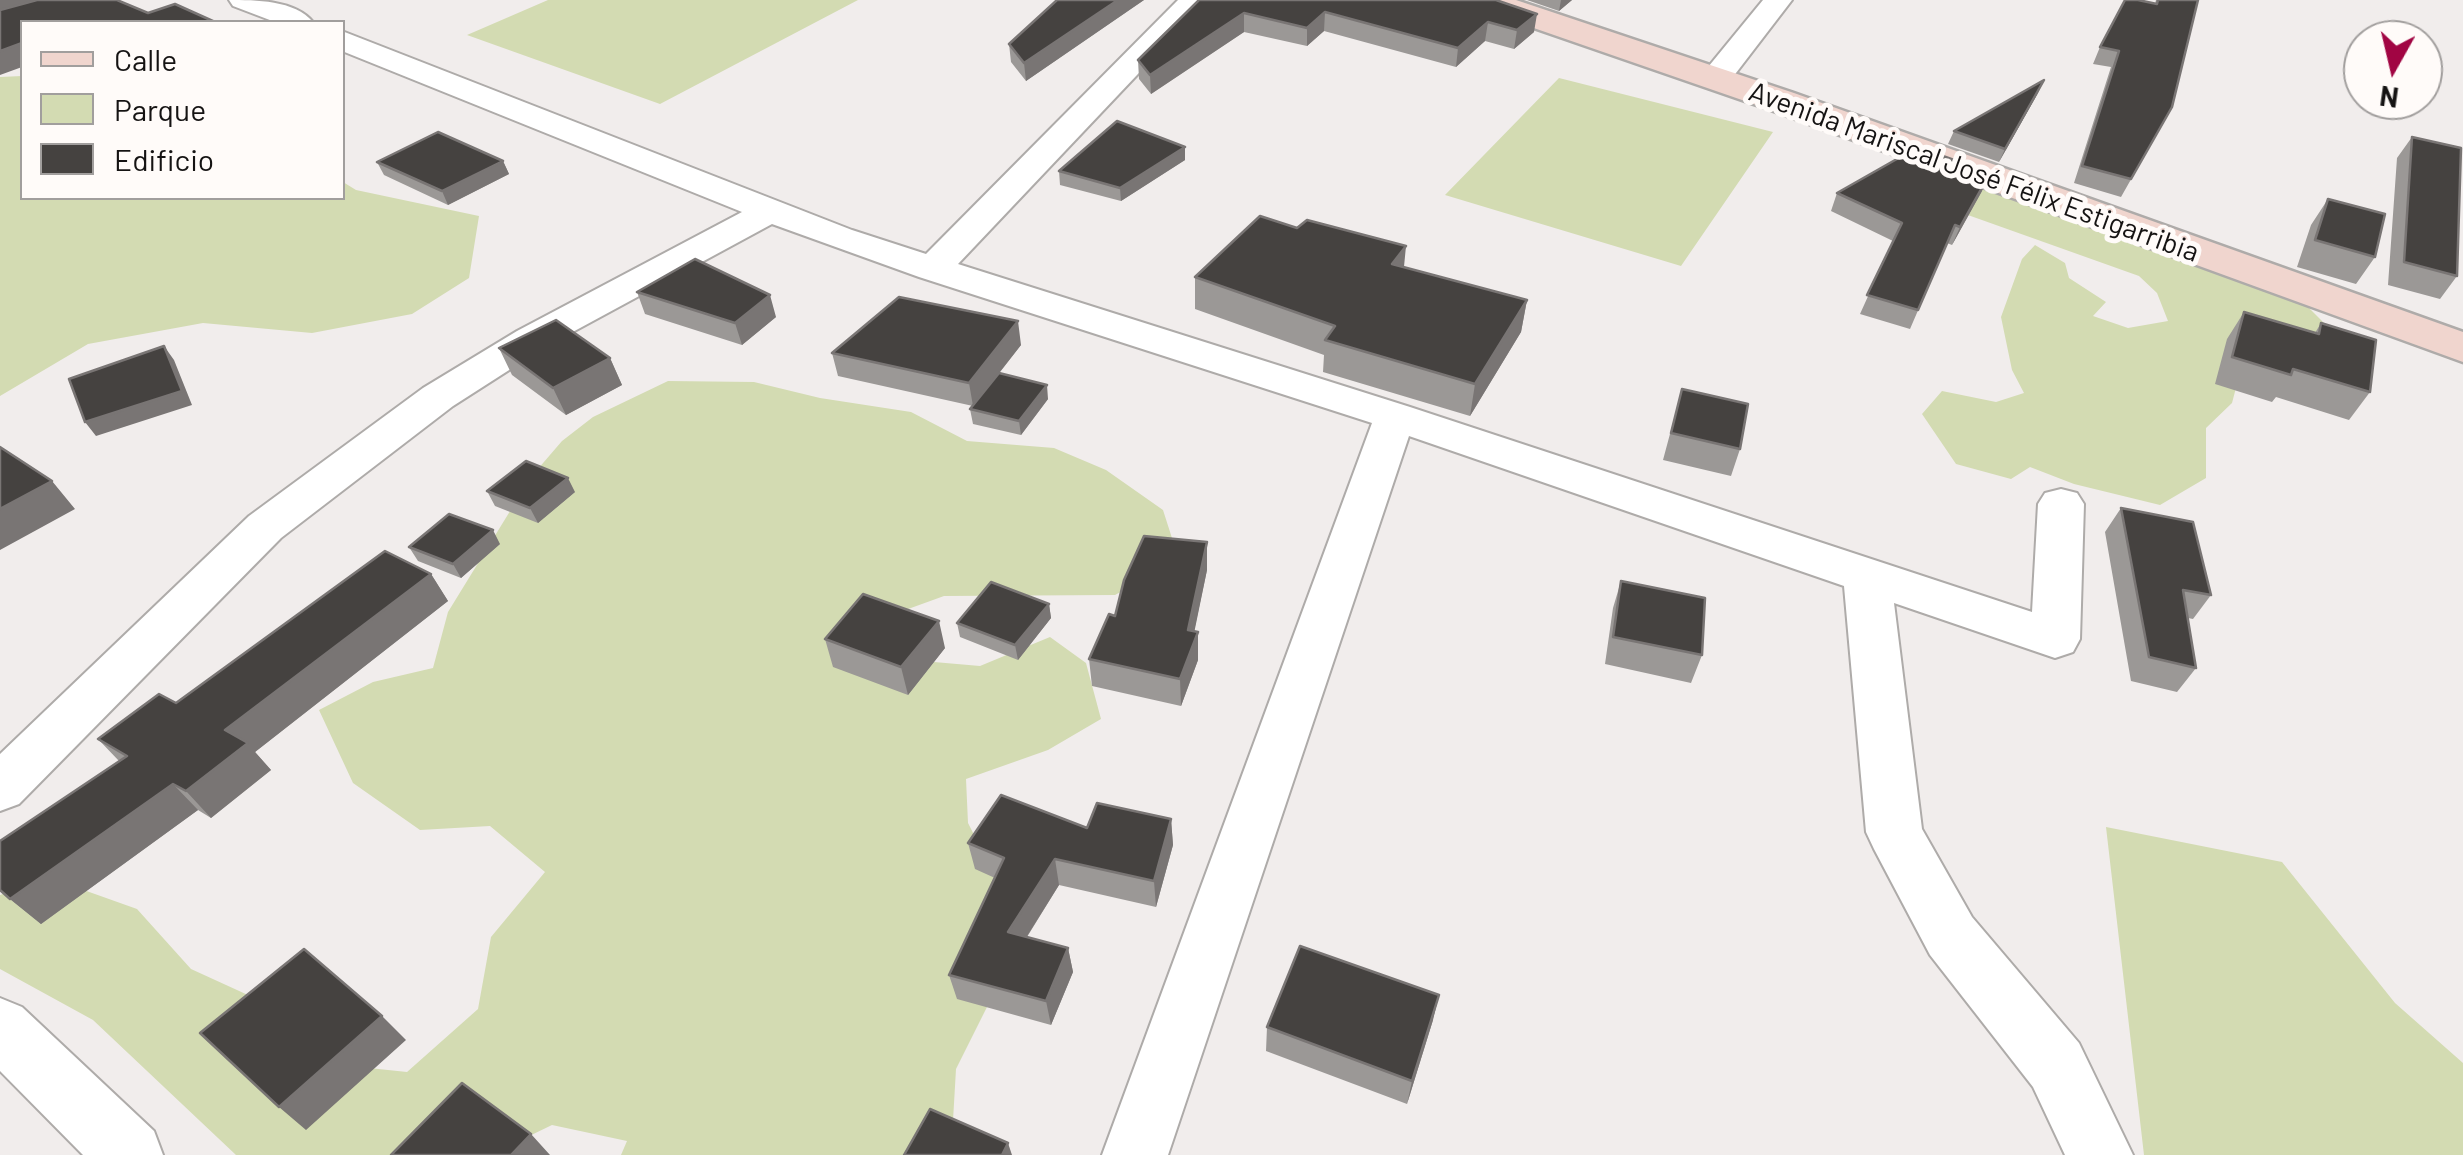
<!DOCTYPE html>
<html>
<head>
<meta charset="utf-8">
<style>
	body { margin:0 }
	#map { position:relative; width:2463px; height:1155px; overflow:hidden; background:#f1edec; font-family:Barlow,sans-serif }
	canvas { display:block }
	.legend { position:absolute; left:20px; top:20px; width:325px; height:180px; box-sizing:border-box; background:#fffbf9; border:2px solid #a19e9d; margin:0; padding:12px 18px; list-style:none; font-size:30px; color:#151313 }
	.legend li { display:flex; align-items:center; gap:20px; height:50px }
	.legend b { width:50px; border:2px solid #a19e9d }
	.north { position:absolute; left:2343px; top:20px; width:100px; height:100px; box-sizing:border-box; background:#fffbf9; border:2px solid #a19e9d; border-radius:50%; rotate:188deg; font-size:28px; font-weight:700; line-height:40px; text-align:center; color:#151313 }
	.north::after { content:''; display:block; margin:auto; width:35px; height:45px; background:#a10543; clip-path:polygon(50% 0,100% 100%,50% 72%,0 100%) }
</style>
</head>
<body>
<div id="map">
<canvas width="2463" height="1155"></canvas>
<ul class="legend">
<li><b style="height:12px;background:#f0d5ce"></b>Calle</li>
<li><b style="height:28px;background:#d3dbb2"></b>Parque</li>
<li><b style="height:28px;background:#454240"></b>Edificio</li>
</ul>
<div class="north">N</div>
</div>
<script>
const context = document.querySelector('canvas').getContext('2d');
context.lineJoin = 'round';
function fillPath(path, color) { context.fillStyle = color; context.fill(path, 'evenodd'); }
function strokePath(path, color, width, dash) { context.strokeStyle = color; context.lineWidth = width; context.lineCap = dash ? 'butt' : 'round'; context.setLineDash(dash || []); context.stroke(path); }
function write(font, color, halo, rows, align = 'center') {
  context.font = font + ' Barlow,sans-serif'; context.lineWidth = 10; context.setLineDash([]); context.textBaseline = 'middle'; context.strokeStyle = halo; context.fillStyle = color; for (const [text, x, y, turn = 0] of rows) {
    context.save(); context.translate(x, y); context.rotate((+turn || 0) * Math.PI / 180); context.textAlign = isNaN(turn) ? turn : align; if (halo) context.strokeText(text, 0, 0); context.fillText(text, 0, 0); context.restore();
  }
}
fillPath(new Path2D(`
	M548,0H858L660,104L467,35Z
	M22,76V198H342L343,182L356,190L479,216L469,278L412,314L312,333L203,323L88,344L0,396V77Z
	M1559,78L1773,132L1681,266L1445,195Z
	M1953,180L2068,212L2304,303L2331,330L2243,361L2232,403L2206,428V478L2160,505L2074,484L2030,467L2011,479L1956,464L1922,414L1942,391L1996,402L2024,393L2012,370L2001,317L2022,259L2035,245L2065,263L2069,278L2106,302L2093,316L2128,328L2168,321L2157,293L2139,276L1923,199Z
	M668,381L754,382L820,398L911,412L967,441L1054,448L1106,470L1163,510L1179,560L1115,595L944,596L842,633L888,658L980,666L1050,637L1086,663L1101,719L1048,750L966,779L968,823L1017,919L993,995L956,1069L951,1155H621L627,1141L552,1125L490,1155H236L93,1020L0,969V895L50,878L137,909L191,969L272,1006L302,1061L407,1072L478,1009L491,937L545,872L490,826L420,830L353,783L319,710L373,682L433,668L448,612L531,477L562,441L593,417Z
	M2106,827L2282,862L2395,1003L2463,1063V1155H2144Z`), '#d3dbb2');
const minor = new Path2D(`
	M229,0C255,0 295,0 313,22H275L233,6Z
	M1178,0H1208L958,264L1410,407L2032,612L2038,504L2045,493L2061,489L2077,493L2084,504L2080,639L2073,652L2055,658L1894,603L1922,829L1972,917L2079,1043L2133,1155H2065L2033,1087L1930,955L1874,849L1866,832L1844,586L1409,436L1168,1155H1102L1372,423L919,277L772,224L545,347L453,406L281,538L19,804L0,811V754L249,516L423,388L517,331L742,212L342,51V31L852,230L926,254Z
	M1763,0H1792L1726,86H1704L1700,79L1704,72Z
	M0,998L22,1007L154,1131L163,1155H83L0,1071Z`);
const secondary = new Path2D(`
	M1468,0H1516L1794,93L2463,332V362L1768,109L1473,7Z`);
strokePath(minor, '#aeaba9', 4);
strokePath(secondary, '#aeaba9', 5);
fillPath(minor, '#fff');
fillPath(secondary, '#f0d5ce');
fillPath(new Path2D(`
	M1057,0H1144L1026,81L1011,62L1009,44Z
	M1199,0H1496L1534,32L1514,49L1485,41L1456,67L1324,31L1307,46L1244,32L1151,94L1139,79L1138,60Z
	M1527,0H1572L1559,11Z
	M2156,0H2198L2172,107L2121,197L2074,183L2111,67L2093,64L2100,47L2155,4Z
	M2038,93L1999,162L1948,144L1954,131Z
	M2412,137L2457,276L2440,299L2388,285L2397,158Z
	M1185,147V160L1121,201L1060,185L1059,171Z
	M503,161L509,174L448,205L384,175L377,162Z
	M1982,191L1952,245L1947,243L1910,329L1860,314L1893,241L1831,211L1837,193Z
	M2328,199L2375,257L2356,284L2297,267L2311,225Z
	M1404,267L1527,300L1521,332L1470,416L1323,372L1324,355L1195,309V277Z
	M637,292L776,317L742,345L645,314Z
	M2244,312L2315,333L2321,323L2370,392L2349,420L2276,397L2272,402L2215,384L2227,339Z
	M1021,345L980,398L1048,399L1021,435L973,424L970,409L973,406L838,376L832,353Z
	M499,348L610,358L622,385L566,415L512,375Z
	M1682,389L1740,449L1731,476L1663,460Z
	M487,491L575,492L538,523L495,506Z
	M2121,508L2211,595L2193,619L2188,618L2196,668L2177,692L2131,681L2105,532Z
	M1207,542V570L1194,631L1198,632V660L1181,706L1092,686L1089,659L1115,616Z
	M500,544L461,578L418,561L409,547Z
	M431,574L448,601L255,752L271,770L211,818L198,810L41,924L10,899L119,761L98,739L176,703Z
	M1621,581L1702,655L1691,683L1605,664L1613,608Z
	M1049,604L1051,618L1018,660L960,637L957,623Z
	M825,639L945,648L908,695L833,667Z
	M1171,819L1173,845L1156,907L1059,885L1027,937L1068,948L1073,972L1051,1025L957,999L949,975L995,878L975,869L968,843Z
	M1433,1020L1407,1104L1266,1051L1267,1027Z`), '#9b9896');
fillPath(new Path2D(`
	M0,0H35L0,10Z
	M1118,0H1144L1026,81L1024,63Z
	M1561,0H1572L1559,11Z
	M1325,12L1324,31L1307,46V28Z
	M1244,13V32L1151,94L1150,75Z
	M1537,14L1534,32L1514,49L1517,30Z
	M1488,22L1485,41L1456,67L1458,48Z
	M22,43V67L0,75V51Z
	M2044,80L2038,93L1999,162L2005,149Z
	M1185,147V160L1121,201L1120,188Z
	M503,161L509,174L448,205L442,191Z
	M1990,173L1982,191L1952,245L1960,227Z
	M1406,246L1403,277L1392,264Z
	M770,295L776,317L742,345L735,323Z
	M1527,300L1521,332L1470,416L1475,384Z
	M1018,321L1021,345L973,406L969,383Z
	M164,346L174,360L192,405L96,436L85,422Z
	M610,358L622,385L566,415L553,388Z
	M1047,385L1048,399L1021,435L1019,421Z
	M568,478L575,492L538,523L530,508Z
	M52,481L75,509L0,550V509Z
	M493,530L500,544L461,578L453,564Z
	M1207,542V570L1190,653L1198,632V660L1181,706L1180,679L1188,630Z
	M431,574L448,601L255,752L271,770L211,818L186,791L225,730Z
	M1049,604L1051,618L1018,660L1015,645Z
	M939,621L945,648L908,695L901,667Z
	M173,784L198,810L41,924L10,899Z
	M1171,819L1173,845L1156,907L1154,881Z
	M1055,859L1059,885L1014,957L1008,932Z
	M1068,948L1073,972L1051,1025L1046,1001Z
	M1439,995L1433,1020L1407,1104L1412,1081Z
	M382,1016L406,1040L306,1130L279,1107Z
	M531,1134L550,1155H511Z
	M1008,1143L1012,1155H1002Z`), '#797574');
const building = new Path2D(`
	M37,0H117L148,13L175,4L215,22H22V43L0,51V10Z
	M1057,0H1118L1024,63L1009,44Z
	M1199,0H1496L1537,14L1517,30L1488,22L1458,48L1325,12L1307,28L1244,13L1150,75L1138,60Z
	M2125,0H2138L2157,4L2158,0H2198L2172,107L2131,179L2082,166L2119,51L2100,47Z
	M2044,80L2005,149L1954,131Z
	M1117,121L1185,147L1120,188L1059,171Z
	M438,132L503,161L442,191L377,162Z
	M2412,137L2461,148L2457,276L2404,262Z
	M1918,147L1990,173L1960,227L1955,225L1918,310L1867,295L1902,223L1837,193Z
	M2328,199L2385,214L2375,257L2315,240Z
	M1260,216L1297,228L1307,220L1406,246L1392,264L1527,300L1475,384L1325,340L1335,326L1195,277Z
	M695,259L770,295L735,323L637,292Z
	M899,297L1018,321L969,383L832,353Z
	M2244,312L2319,334L2321,323L2376,340L2370,392L2293,369L2291,375L2232,357Z
	M556,320L610,358L553,388L499,348Z
	M164,346L182,391L85,422L69,379Z
	M999,373L1047,385L1019,421L970,409Z
	M1682,389L1748,404L1740,449L1671,433Z
	M0,447L52,481L0,509Z
	M526,461L568,478L530,508L487,491Z
	M2121,508L2193,522L2211,595L2183,590L2196,668L2149,657Z
	M449,514L493,530L453,564L409,547Z
	M1144,536L1207,542L1188,630L1198,632L1180,679L1089,659L1109,614L1115,616L1124,580Z
	M385,551L431,574L225,730L248,743L186,791L173,784L10,899L0,890V841L127,756L98,739L159,694L176,703Z
	M1621,581L1705,598L1702,655L1613,637Z
	M991,582L1049,604L1015,645L957,623Z
	M863,594L939,621L901,667L825,639Z
	M1001,795L1087,828L1097,803L1171,819L1154,881L1055,859L1008,932L1068,948L1046,1001L949,975L1004,858L968,843Z
	M1300,946L1439,995L1412,1081L1267,1027Z
	M304,949L382,1016L279,1107L200,1033Z
	M462,1083L531,1134L511,1155H391Z
	M930,1109L1008,1143L1002,1155H904Z`);
fillPath(building, '#454240');
strokePath(building, '#797574', 2.5);
write('28px', '#151313', '#fffbf9', [
	["Avenida Mariscal José Félix Estigarribia",1974,172,20]
]);
</script>
</body>
</html>
